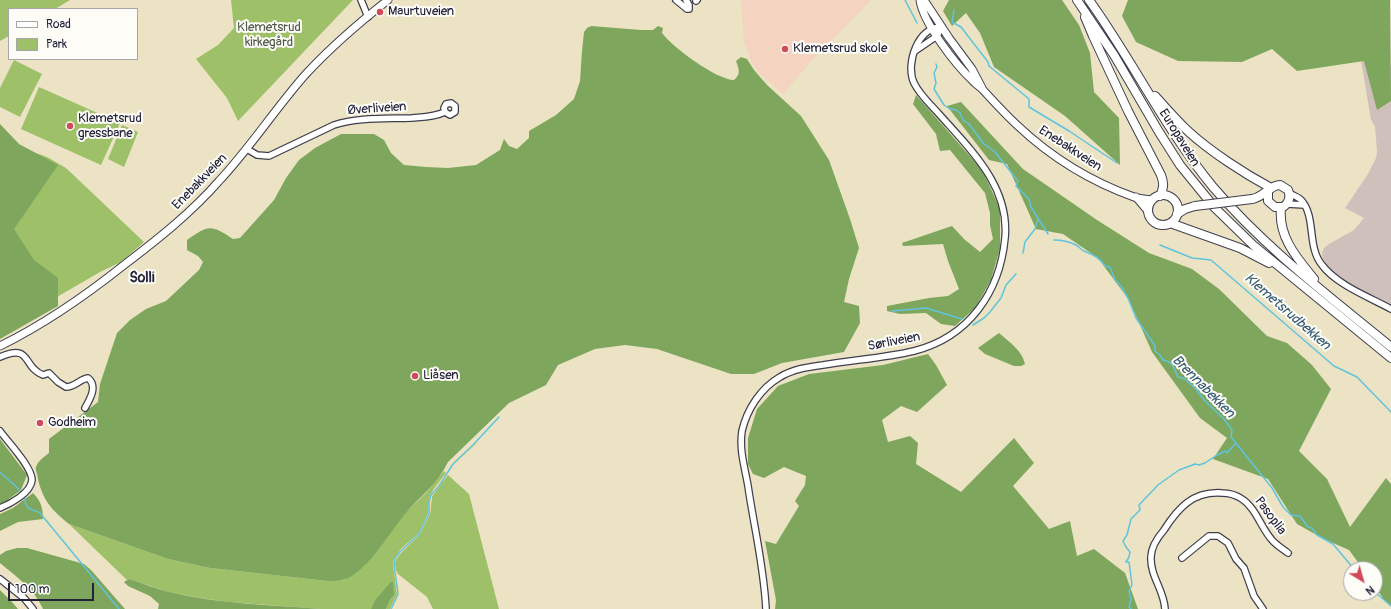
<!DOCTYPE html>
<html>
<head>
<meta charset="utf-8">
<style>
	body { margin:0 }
	#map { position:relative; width:1391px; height:609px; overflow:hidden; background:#ebe3c3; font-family:Pangolin,sans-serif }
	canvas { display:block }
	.legend { position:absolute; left:8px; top:8px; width:130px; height:52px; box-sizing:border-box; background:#fdfcf7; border:1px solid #a5a5ac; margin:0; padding:5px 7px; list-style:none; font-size:12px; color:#22223b }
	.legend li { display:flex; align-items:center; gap:8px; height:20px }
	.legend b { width:20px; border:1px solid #a5a5ac }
	.north { position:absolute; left:1343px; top:561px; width:40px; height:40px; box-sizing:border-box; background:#fdfcf7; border:1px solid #a5a5ac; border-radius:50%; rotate:143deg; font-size:11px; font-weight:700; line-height:16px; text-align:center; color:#22223b }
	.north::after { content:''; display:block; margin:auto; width:14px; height:18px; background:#d1495b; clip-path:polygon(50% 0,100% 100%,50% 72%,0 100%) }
	.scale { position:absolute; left:8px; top:583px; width:86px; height:18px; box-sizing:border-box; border:2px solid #22223b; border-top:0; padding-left:5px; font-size:12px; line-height:14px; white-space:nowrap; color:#22223b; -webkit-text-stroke:3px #fdfcf7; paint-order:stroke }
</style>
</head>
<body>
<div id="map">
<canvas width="1391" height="609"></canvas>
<ul class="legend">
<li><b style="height:5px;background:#fff"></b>Road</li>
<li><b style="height:11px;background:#9dc069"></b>Park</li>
</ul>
<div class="north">N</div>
<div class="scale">100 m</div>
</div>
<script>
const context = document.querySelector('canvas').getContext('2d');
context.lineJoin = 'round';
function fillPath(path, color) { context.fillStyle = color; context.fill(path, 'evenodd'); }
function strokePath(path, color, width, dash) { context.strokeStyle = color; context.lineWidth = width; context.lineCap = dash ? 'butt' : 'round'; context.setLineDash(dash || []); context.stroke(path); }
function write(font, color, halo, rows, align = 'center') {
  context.font = font + ' Pangolin,sans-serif'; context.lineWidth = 4; context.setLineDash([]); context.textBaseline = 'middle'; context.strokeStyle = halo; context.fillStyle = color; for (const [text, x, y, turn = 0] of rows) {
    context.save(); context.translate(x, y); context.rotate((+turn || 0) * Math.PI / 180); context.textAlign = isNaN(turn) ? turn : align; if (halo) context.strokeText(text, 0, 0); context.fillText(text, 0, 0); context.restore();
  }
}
fillPath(new Path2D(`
	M741,0H871L816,56L783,94L758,72L751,61L744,41Z`), '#f4d3c0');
fillPath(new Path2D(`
	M1361,60L1391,65V305L1346,281L1329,269L1323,259L1322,253L1324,248L1329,244L1354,230L1364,218L1345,208L1368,174L1376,158L1377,152L1375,126L1371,120Z`), '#d0c0bc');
fillPath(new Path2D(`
	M0,0H70L55,9H9V36L0,41Z
	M231,0H353L238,121L227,98L196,59L218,45L234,28Z
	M14,60L42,74L20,117L0,107V88Z
	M39,87L120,123L101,165L21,129Z
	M122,125L138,132L124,167L108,159Z
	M0,144L22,148L47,157L66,168L144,242L121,262L100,272L0,330Z
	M444,471L446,473L433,490L429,501L428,514L419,533L401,549L393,562L397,594L390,609H386L390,600L394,595L371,609H321L229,602L200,598L168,592L129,579L127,580L69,524L168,559L210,568L327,581L344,580L364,566L405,513L425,494Z
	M448,475L469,494L499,609H433L427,597L398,574L395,568V561L398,556L420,534L430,514L432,496Z`), '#9dc069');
fillPath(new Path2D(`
	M949,0H1062L1079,25L1090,53L1094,92L1119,118L1120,165L1065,116L994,67L980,33L966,13L952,26L943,11Z
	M1128,0H1390L1391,101L1377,110L1364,61L1297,71L1272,49L1242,62L1178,61L1136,42L1122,16Z
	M591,26L641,30H653L658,26L663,28L662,33C672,47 717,80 734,80C741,74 739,69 736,61L741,57L747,59L754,70L767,85L801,116L829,160L850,219L859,248L849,279L844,302L859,306L860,323L844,352L782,363L754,374H731L657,349L625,345L595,349L558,365L546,385L509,403L448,462C438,484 419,497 405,514C390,532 372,563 353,575C345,581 337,581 327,581L210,568L168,559L69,524C52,510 43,501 38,479C38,475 35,470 36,467C38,461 44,457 49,453V439L98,402L100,384L117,333L130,320L146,309L166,301L199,270L203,262L198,256L187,250V240C208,225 211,224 233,239L240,238L274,200L286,178L299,160L315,148L341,134H374L384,140L391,153L404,165L426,167L448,168L476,165L500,150L504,139L509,146L517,149L529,138V131L556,115L574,99L580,81L582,51L584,32L587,28Z
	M916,95L983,171L1000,209V248L991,280L976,307L955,326L941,324L926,313L900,314L887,311V306L929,298L948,296L959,289L948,261L943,244L903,246L902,243L952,226L964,239L980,252L993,239L990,225V213L985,193L950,150L940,151L936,134L913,104Z
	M961,102L1023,169L1097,220L1149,253L1192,269L1219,289L1267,336L1287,343L1312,365L1331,389L1299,451L1327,479L1350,527L1386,478L1391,484V606L1384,600L1375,586V569H1363L1349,550L1324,539L1297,524L1268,479L1213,459L1227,438L1200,418L1152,352L1129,300L1098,258L1063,234L1036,229L1007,164L989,160L947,106Z
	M0,124L19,144L58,165L14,229L34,260L58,278V306L0,339Z
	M999,333C1009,342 1022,350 1025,364L1021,366H1014L985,354L978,348Z
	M928,354L936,365L947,385L917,412L901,406L882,420L888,442L910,436L918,443L916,464L961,492L1014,438L1034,463L1013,486L1049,529L1070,521L1077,556L1094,549L1125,573L1138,609H775L776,600L765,541L776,544L799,506L795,501L805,485L806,476L784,467L764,478L753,474L748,464V438L757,409L778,386L809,374L883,365Z
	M0,439L27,475L21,490L1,505L0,503Z
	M33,493C41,501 43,508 43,519L18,522L0,531V514L13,508Z
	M17,548H27L84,564L91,570L125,609H43C34,589 17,577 0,563V555L6,551Z
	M129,579C142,583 156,589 169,592C219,604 271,605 321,609H158L159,604L150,596L128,586L124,582Z
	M391,582H393L394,595L390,600L386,609H371L376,599Z
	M0,590L12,602L18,609H0Z`), '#7ea65d');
fillPath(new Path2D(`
	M477,441V444L454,464L440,486L432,496L430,514L420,534L403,551L396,559L395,564L399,590V596L392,609H390L397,594L393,565L394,559L401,549L419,533L428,514L430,495L450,467L456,459Z`), '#eeda9e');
strokePath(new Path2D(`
	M905,0L917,23
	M954,10L952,22L961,27L988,62L989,66L1029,99V107L1069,131L1117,163
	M936,64L937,67L934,73L936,83L934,89L944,105L950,109L956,110L960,113L963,120L969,124L983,143L995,152L1018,181L1016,186L1029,199L1031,207L1048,234
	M1054,240C1062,240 1070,242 1076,245C1079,246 1081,250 1084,251C1092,254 1101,258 1105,266L1110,267L1115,280L1121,286L1128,298L1136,318L1155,346V351L1160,355L1163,360C1174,362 1174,369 1178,377L1185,379L1196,389L1204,400L1224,419L1232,430L1231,437L1272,488L1283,507L1291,515L1300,516L1308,527L1312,528L1317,535L1333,544L1354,569
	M1160,245L1192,258L1211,260L1334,366L1357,377L1391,412
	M1023,253L1025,242L1035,229L1038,219
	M892,311L926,308L962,319
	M973,325L984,318L990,312L1001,298L1006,285L1016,274
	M0,472C7,480 20,487 24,497C26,501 24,505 29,508C32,511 36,510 40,513L119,609
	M1375,592L1391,606
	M391,609L398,594L394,565L395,558L400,552L419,534L429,514V501L431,495L439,486L453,464L472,446L499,417
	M1131,609L1129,607L1131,599L1129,591L1132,585L1129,562H1126L1129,557L1130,552L1126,547L1123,541L1127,535L1131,519L1140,510L1139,505L1158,485L1179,470L1195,464L1199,465L1205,463L1217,455L1225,451L1227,453L1236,443`), '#5fc4dd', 1.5);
const minor = new Path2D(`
	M361,0L368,17
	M676,0L687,9H689V5L686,0
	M696,1L697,0
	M247,149L257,155L269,156L334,125C358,117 386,119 412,118C423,117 434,117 445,112L450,115L455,112V106L451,103L446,104L444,108L445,112
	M1289,193C1294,196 1299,197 1302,201C1316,218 1307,247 1322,265C1337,285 1369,297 1391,309
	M1287,204L1304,205
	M0,357C32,343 22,367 43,375L49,373L58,382L66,387C75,387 80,379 88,378C98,386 90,399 85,408
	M0,431C8,442 32,467 32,480C31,493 10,504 0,508
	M1182,558L1209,536H1218L1228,543L1236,559L1244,568L1254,596L1263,609
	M0,579L24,598L33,609
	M766,609C764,567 754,527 748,486C745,468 739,450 742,431C747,409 761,388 780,377C793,369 808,367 823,365C852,360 885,358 914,351C969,337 1000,292 1005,238C1010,186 970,149 939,114C930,104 920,95 914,83C905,64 918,26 942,27L937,36L915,51
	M1165,609C1164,590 1150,576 1151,557C1151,547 1158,537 1164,530C1178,508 1193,491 1222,493C1229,493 1236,495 1242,499C1256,508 1261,528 1272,540C1276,545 1283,549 1288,553`);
const major = new Path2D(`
	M920,0C923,23 956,65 973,81C976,85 981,87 984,91C995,103 1006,115 1018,126C1051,157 1092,182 1134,197C1140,199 1147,199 1152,200
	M924,0L949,38L972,69L982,88
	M1136,197L1148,211
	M0,346C45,324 85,296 124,265C158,239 191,213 219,181C250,148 275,109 305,75C328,50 360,22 388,0`);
const highway = new Path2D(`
	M1077,0L1114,55L1159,132L1180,165L1215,208L1253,245L1391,358
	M1089,0C1133,61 1165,129 1213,187C1265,248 1329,296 1391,347
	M1085,17L1093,36L1128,111L1161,175C1164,183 1164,187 1160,196
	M1155,96C1166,108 1177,121 1189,132C1211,152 1245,174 1271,188
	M1148 210a15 15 0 1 1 30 0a15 15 0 1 1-30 0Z
	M1252,199C1264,197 1270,185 1280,185L1288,190C1291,197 1289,203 1283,207H1275L1268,201V192
	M1281,208C1278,237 1297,258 1314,279
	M1177,214L1185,209L1195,206
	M1170,223L1240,248L1269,263`);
strokePath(minor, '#403f4f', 8);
strokePath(major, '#403f4f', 9);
strokePath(highway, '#403f4f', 10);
strokePath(minor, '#fff', 5.5);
strokePath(major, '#fff', 7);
strokePath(highway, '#fff', 8);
const highwayBridge = new Path2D(`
	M1195,206L1252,199`);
strokePath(highwayBridge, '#403f4f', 10, []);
strokePath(highwayBridge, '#fff', 8);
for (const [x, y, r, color] of [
	[380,12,4,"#d1495b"],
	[785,49,4,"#d1495b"],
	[70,126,4,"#d1495b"],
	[415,376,4,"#d1495b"],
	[40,423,4,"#d1495b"]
]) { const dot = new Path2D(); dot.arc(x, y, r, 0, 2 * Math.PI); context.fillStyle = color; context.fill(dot); strokePath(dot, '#fdfcf7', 1.5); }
write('13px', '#22223b', '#fdfcf7', [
	["Maurtuveien",388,12],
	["Klemetsrud skole",793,49],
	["Klemetsrud",78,119],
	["gressbane",78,134],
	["Liåsen",423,376],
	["Godheim",48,423]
], 'left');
write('13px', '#4d594b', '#fdfcf7', [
	["Klemetsrud",269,28],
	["kirkegård",269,43]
]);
write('13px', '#22223b', '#fdfcf7', [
	["Øverliveien",377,109,-4],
	["Europaveien",1179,138,58],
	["Enebakkveien",1070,149,33],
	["Enebakkveien",200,182,-46],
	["Sørliveien",894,342,-11],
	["Pasoplia",1270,516,53]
]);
write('bold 14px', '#22223b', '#fdfcf7', [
	["Solli",142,278]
]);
write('italic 14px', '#375b74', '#fdfcf7', [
	["Klemetsrudbekken",1287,312,41],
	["Brennabekken",1203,387,45]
]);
</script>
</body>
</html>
